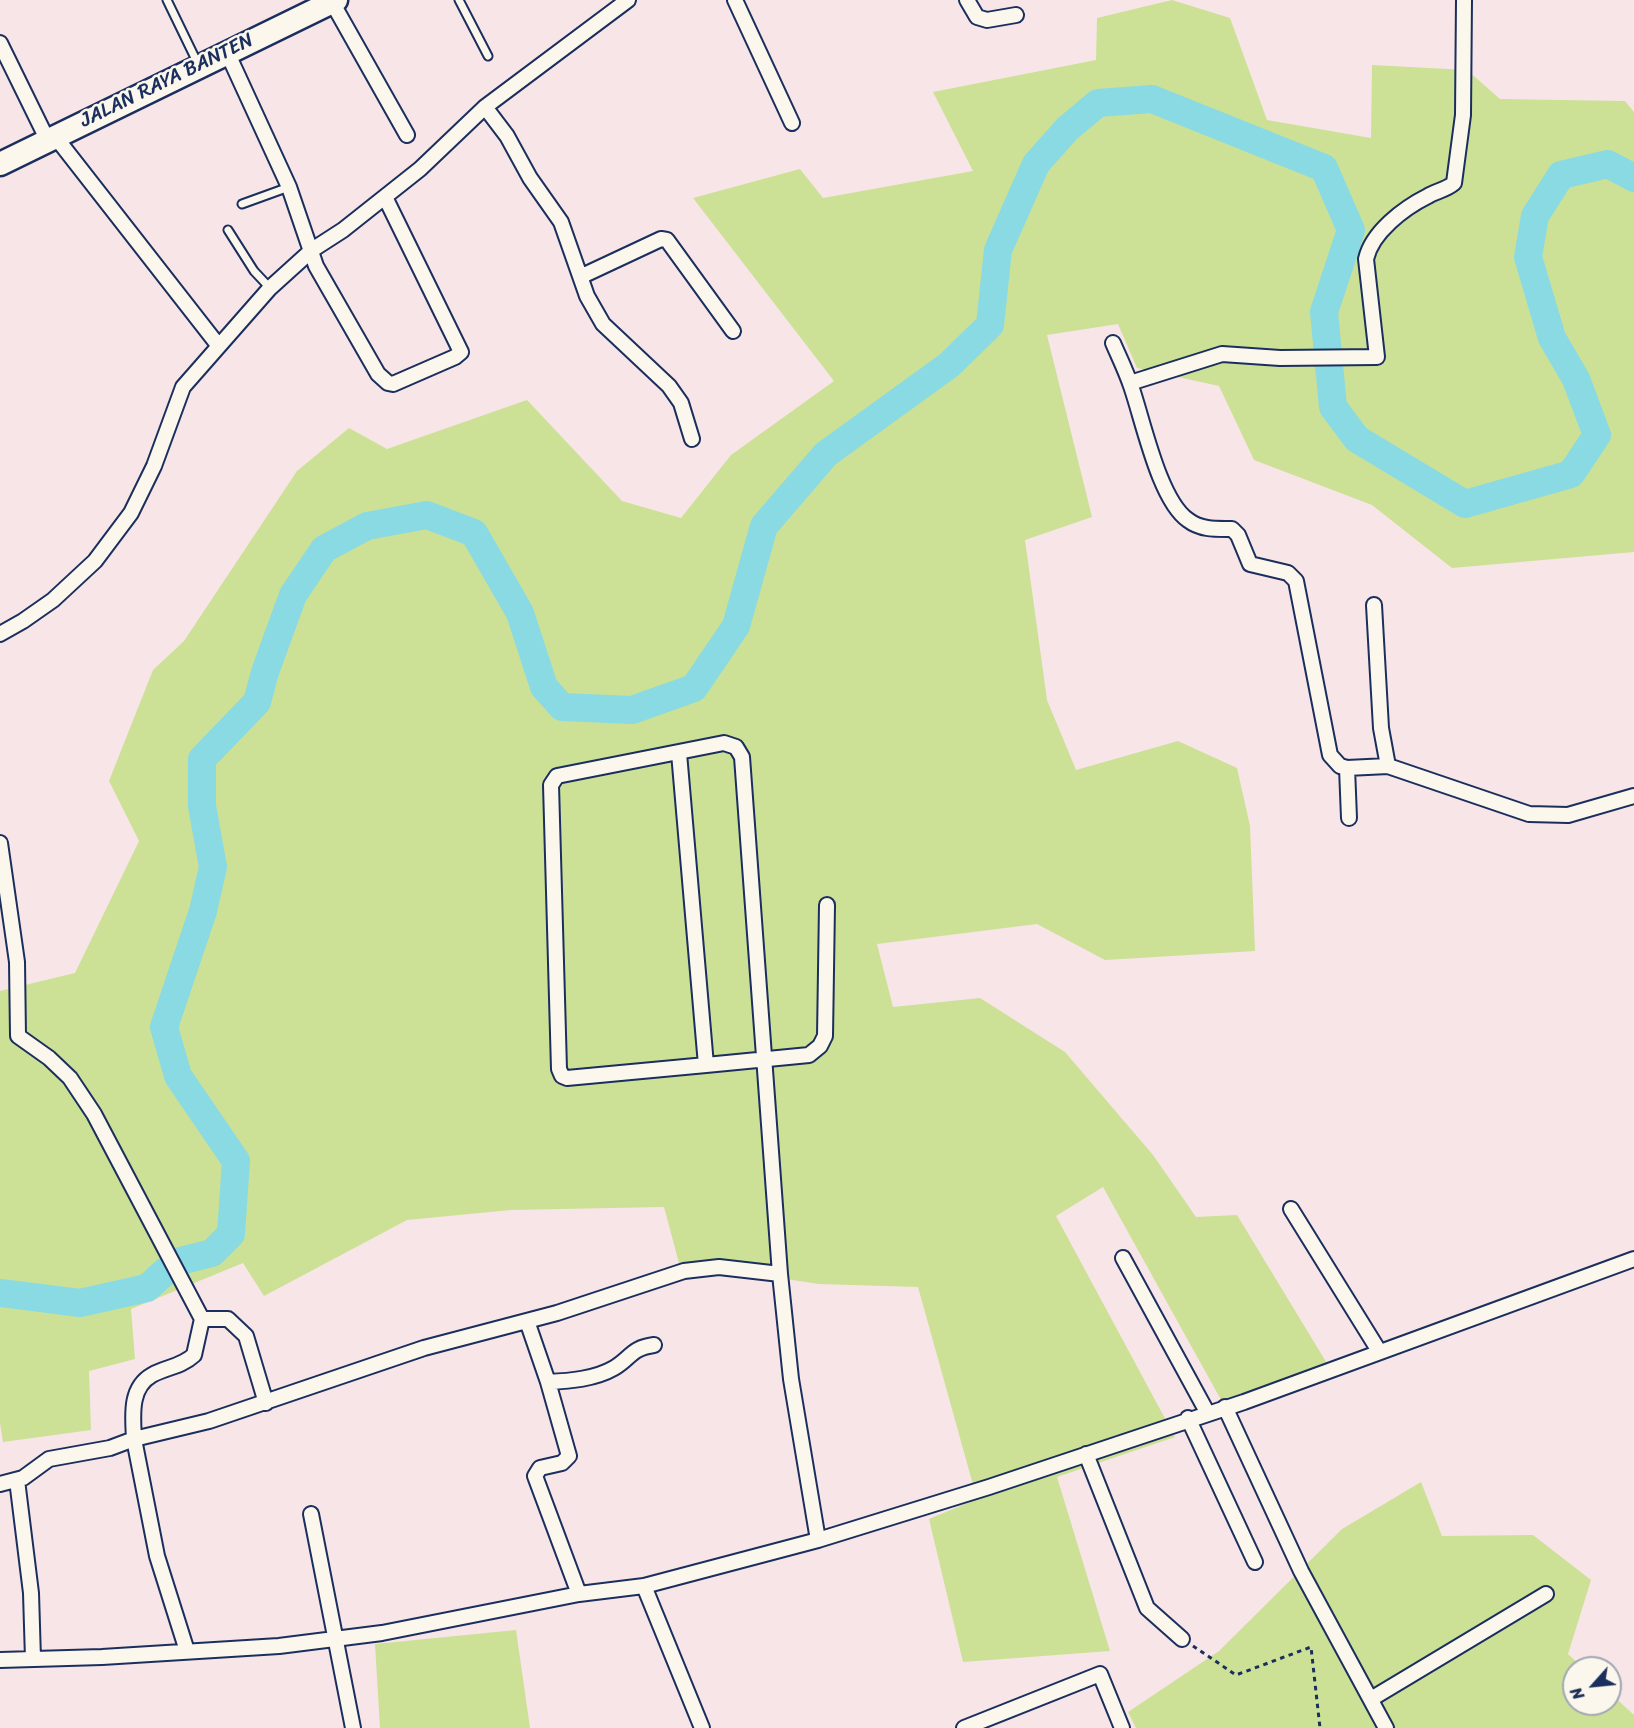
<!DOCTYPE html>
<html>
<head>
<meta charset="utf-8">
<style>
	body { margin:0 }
	#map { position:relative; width:1634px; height:1728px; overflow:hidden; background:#f8e5e7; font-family:Sriracha,sans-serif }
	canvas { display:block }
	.north { position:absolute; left:1562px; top:1656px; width:60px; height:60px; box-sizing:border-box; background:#fbf7ec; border:2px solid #a1a7b3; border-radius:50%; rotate:243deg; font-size:16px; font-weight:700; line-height:24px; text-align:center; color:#1b2f5e }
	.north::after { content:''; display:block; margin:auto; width:21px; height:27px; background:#1b2f5e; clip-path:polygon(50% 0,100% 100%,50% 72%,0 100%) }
</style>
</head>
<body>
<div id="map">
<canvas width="1634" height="1728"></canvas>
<div class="north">N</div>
</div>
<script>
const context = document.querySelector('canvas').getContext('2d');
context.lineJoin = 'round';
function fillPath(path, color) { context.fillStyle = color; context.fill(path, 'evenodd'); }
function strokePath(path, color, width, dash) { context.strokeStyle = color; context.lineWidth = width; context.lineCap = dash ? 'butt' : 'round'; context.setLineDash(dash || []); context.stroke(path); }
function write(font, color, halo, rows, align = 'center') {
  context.font = font + ' Sriracha,sans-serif'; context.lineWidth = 5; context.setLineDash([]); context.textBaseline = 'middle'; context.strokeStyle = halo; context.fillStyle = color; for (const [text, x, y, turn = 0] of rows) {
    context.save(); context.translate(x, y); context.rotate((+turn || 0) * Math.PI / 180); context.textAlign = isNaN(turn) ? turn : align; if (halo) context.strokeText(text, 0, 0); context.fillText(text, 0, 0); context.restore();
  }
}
fillPath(new Path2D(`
	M1172,0L1230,18L1267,120L1371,138L1372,65L1467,70L1500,99L1625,101L1634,112V552L1452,568L1372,505L1254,460L1219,386L1137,368L1118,324L1047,335L1092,517L1025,540L1047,700L1076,770L1178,741L1237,768L1250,826L1255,951L1105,960L1037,924L877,944L893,1007L980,998L1065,1052L1153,1155L1196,1217L1237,1215L1334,1375L1225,1407L1103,1187L1056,1216L1175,1437L1057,1477L1110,1651L963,1662L929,1519L977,1499L918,1287L819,1284L679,1263L664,1207L511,1210L407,1220L264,1296L243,1263L131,1309L135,1359L89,1371L91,1430L3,1442L0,1423V991L75,973L139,841L109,781L153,670L184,641L297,471L349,428L387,449L527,400L622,501L681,518L731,455L834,381L693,198L800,169L823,198L973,171L933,92L1096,60L1097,18Z
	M1421,1482L1442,1536L1533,1535L1591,1580L1568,1654L1583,1668H1574V1704H1610V1693L1634,1715V1728H1136L1128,1712L1219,1651L1342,1529Z
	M516,1630L530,1728H380L375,1644Z`), '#cce196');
strokePath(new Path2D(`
	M0,1293L80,1303L147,1288L176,1262L212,1253L231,1234L236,1161L178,1076L164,1027L203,911L213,867L202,806V759L257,702L265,672L293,595L324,549L367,526L427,515L474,533L520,613L544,687L562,707L632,710L694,688L736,626L764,526L826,454L949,365L990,325L998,250L1036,164L1067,129L1098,103L1152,99L1324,168L1351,230L1324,312L1333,407L1357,439L1465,504L1571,474L1597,435L1576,379L1552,338L1528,257L1535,216L1561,175L1608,164L1634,178`), '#89dae3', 28);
const lane = new Path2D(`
	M167,0L198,64
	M459,0L488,56
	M242,204L289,187
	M228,230L254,271L270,288`);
const street = new Path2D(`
	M735,0L792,123
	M967,0L977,17L987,20L1016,15
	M332,2L407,135
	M0,43L47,139
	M227,52L289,187L316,266L378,374L388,383L393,384L455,357L461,352L385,197
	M485,107L507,136L530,178L561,222L587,296L603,324L669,386L681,403L692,439
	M54,135L218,345
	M582,276L661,239L667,240L733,331
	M1113,343C1119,357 1126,371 1131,386C1143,420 1159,500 1188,520C1201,530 1216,529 1232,529L1238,535L1250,564L1288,573L1296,581L1330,755L1340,766L1347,768
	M1130,383L1222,354L1280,358L1377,357L1366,259C1372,232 1404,208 1428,196C1436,191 1446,190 1454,183L1463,115L1464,0
	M1374,605L1381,728L1388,766L1529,814L1568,815L1634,796
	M0,634L23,621L53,600L95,561L131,513L154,466L183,387L270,288L312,250L343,230L420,169L485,107L628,0
	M679,753L706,1065L809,1055L820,1046L825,1036L827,905
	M1349,818L1347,768L1388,766
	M0,843L17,962L18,1036L49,1058L70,1078L94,1114L202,1319H228L246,1336L266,1403
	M706,1065L567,1078L562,1076L559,1069L551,785L557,776L724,743L736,747L742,757L780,1274L791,1379L818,1540
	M1291,1209L1379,1351
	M1123,1258L1207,1412
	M527,1321L548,1382L569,1456L562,1463L540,1468L535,1476L579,1594
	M548,1382C570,1381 595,1379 614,1368C631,1358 631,1348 654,1345
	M1225,1407L1301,1571L1386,1728
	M1188,1418L1255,1562
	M1086,1454L1147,1608L1182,1639
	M17,1480L31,1593L33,1659
	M0,1484L23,1478L49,1459L110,1448L134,1439C133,1417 129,1388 152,1375C166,1367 181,1367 194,1355L202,1319
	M311,1514L353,1728
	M644,1586L702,1728
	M187,1651L157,1556L134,1439L209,1421L424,1348L557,1313L684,1271L719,1267L780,1274
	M0,1660L102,1657L279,1646L382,1633L579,1594L644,1586L818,1540L989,1487L1244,1402L1634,1259
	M1371,1699L1546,1594
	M964,1728L1100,1674L1122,1728`);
const primary = new Path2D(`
	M0,164L336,0`);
strokePath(lane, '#1b2f5e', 11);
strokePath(street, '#1b2f5e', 18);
strokePath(primary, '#1b2f5e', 27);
strokePath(new Path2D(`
	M1193,1646L1236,1675L1311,1647L1320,1728`), '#1b2f5e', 3, [4.5, 4.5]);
strokePath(lane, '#fbf7ec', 7);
strokePath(street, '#fbf7ec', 14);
strokePath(primary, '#fbf7ec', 22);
write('20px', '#1b2f5e', '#fbf7ec', [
	["JALAN RAYA BANTEN",167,81,-26]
]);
</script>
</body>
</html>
